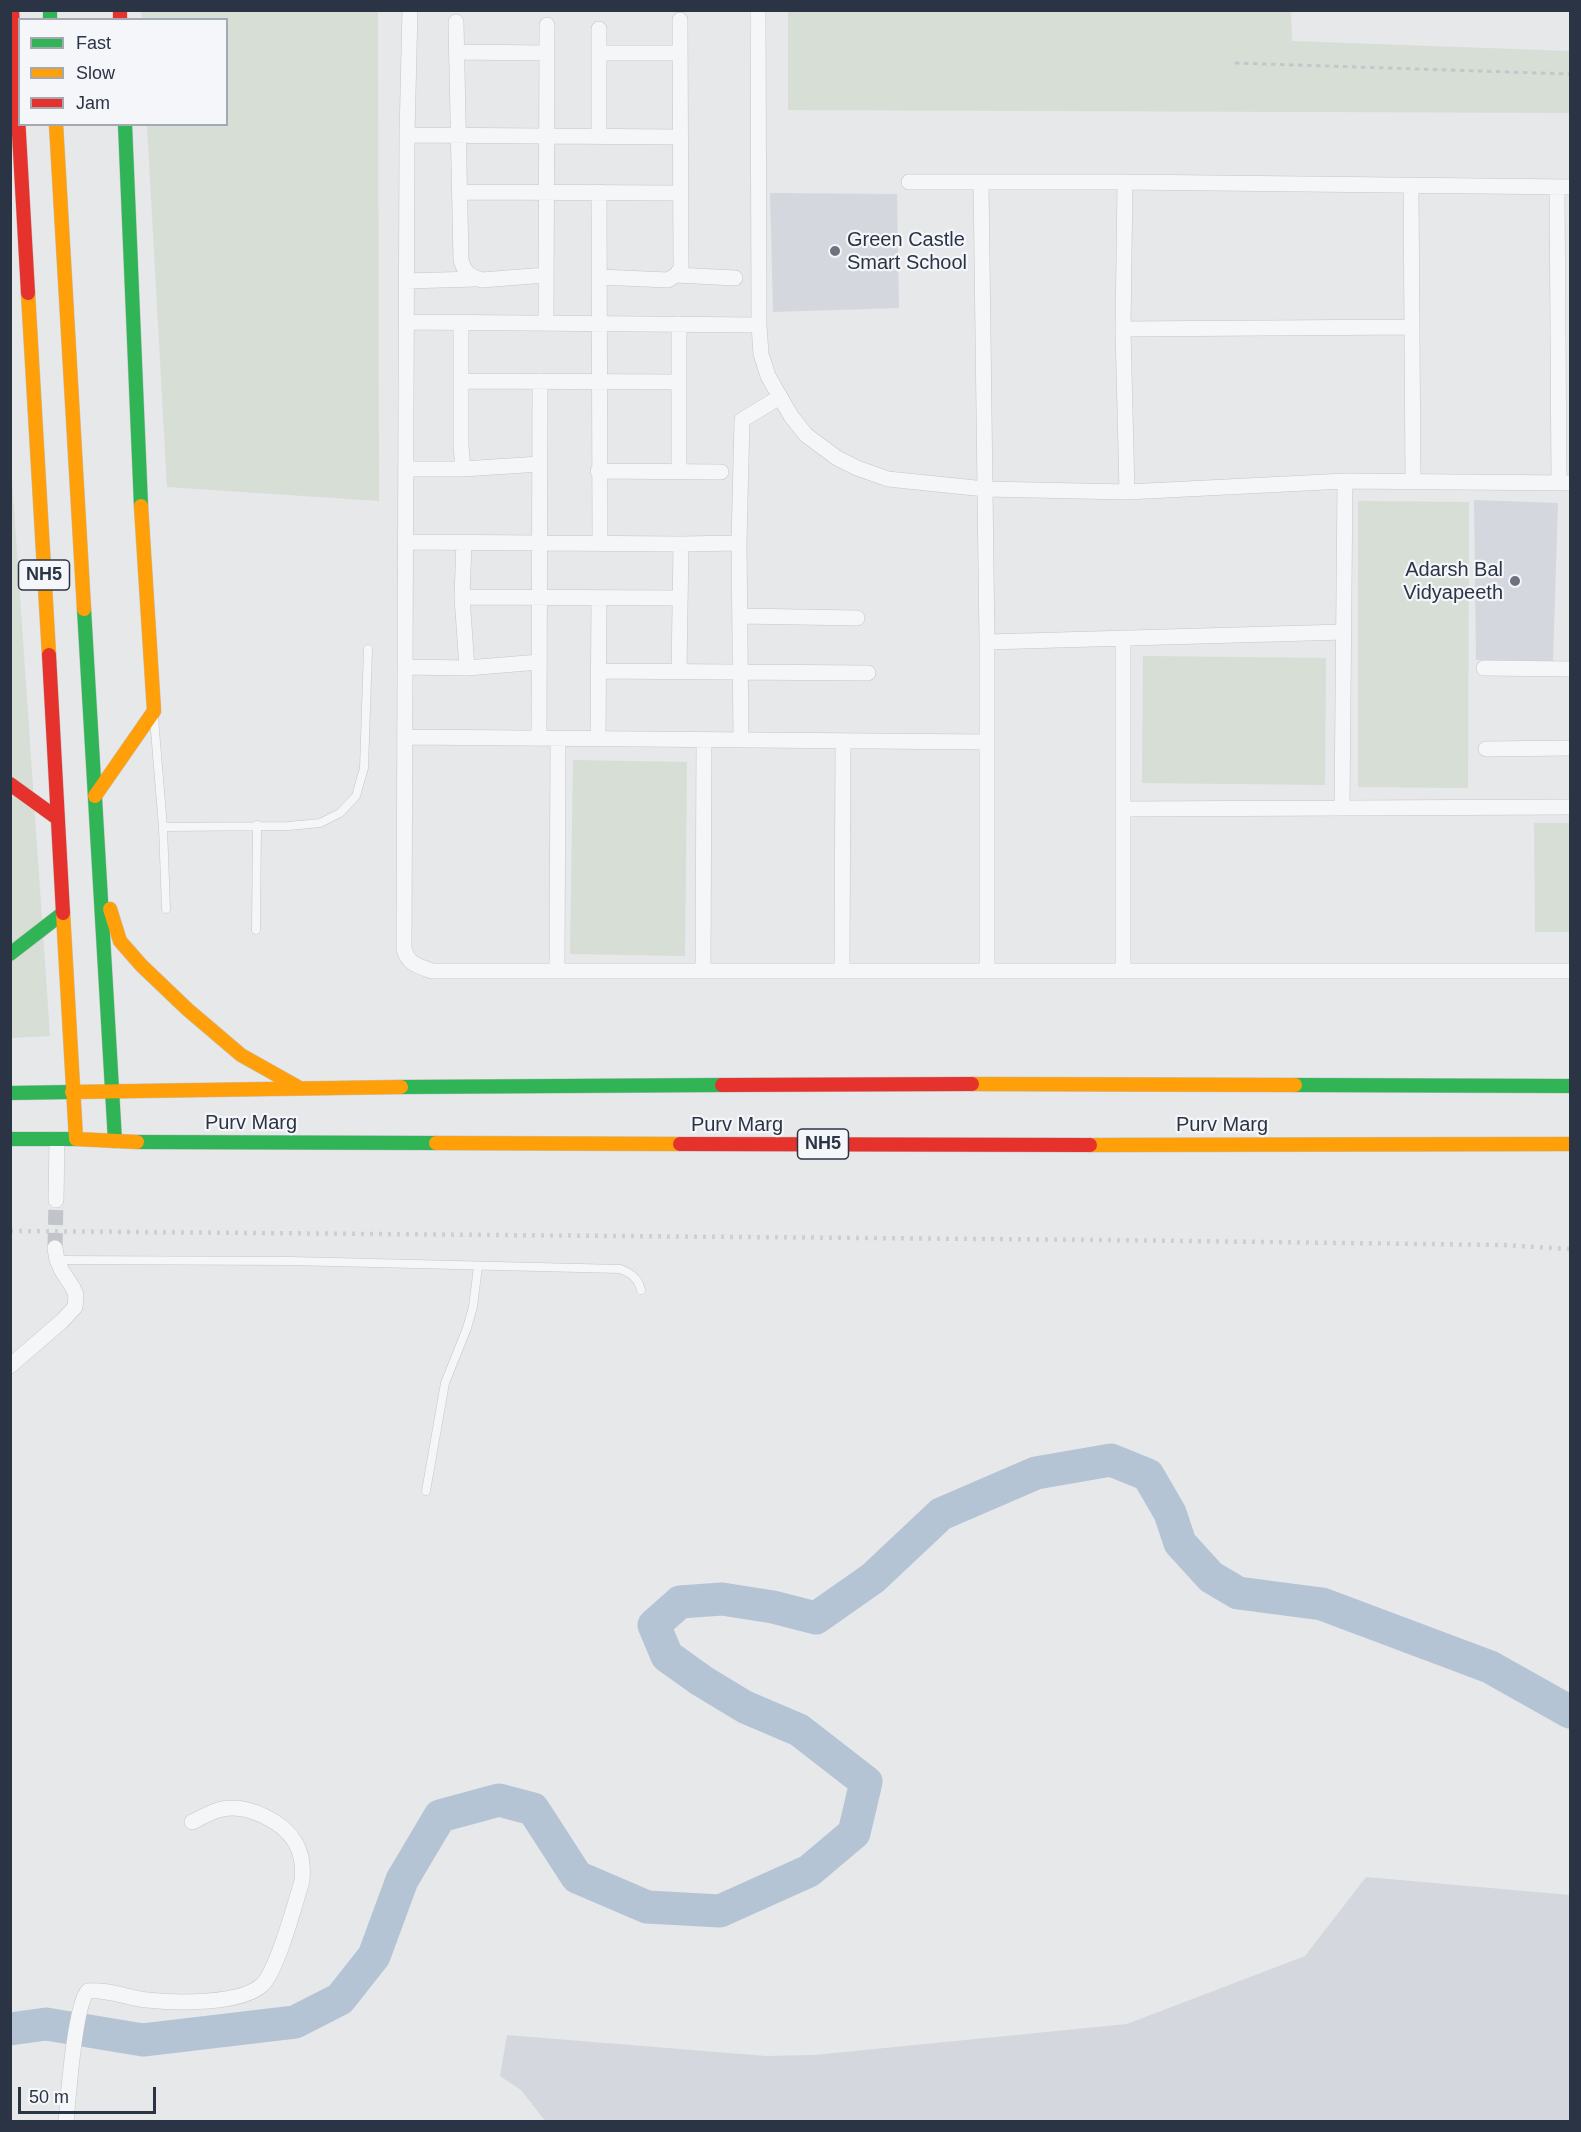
<!DOCTYPE html>
<html>
<head>
<meta charset="utf-8">
<style>
	body { margin:0 }
	#map { position:relative; width:1581px; height:2132px; overflow:hidden; background:#e6e8ea; font-family:Helvetica,sans-serif }
	canvas { display:block }
	.frame { position:absolute; inset:0; border:12px solid #2b3445; pointer-events:none }
	.legend { position:absolute; left:18px; top:18px; width:210px; height:108px; box-sizing:border-box; background:#f4f6f9; border:2px solid #a4a8b1; margin:0; padding:8px 10px; list-style:none; font-size:18px; color:#2b3445 }
	.legend li { display:flex; align-items:center; gap:12px; height:30px }
	.legend b { width:30px; border:2px solid #a4a8b1 }
	.scale { position:absolute; left:18px; top:2087px; width:138px; height:27px; box-sizing:border-box; border:3px solid #2b3445; border-top:0; padding-left:8px; font-size:18px; line-height:21px; white-space:nowrap; color:#2b3445; -webkit-text-stroke:4px #f4f6f9; paint-order:stroke }
</style>
</head>
<body>
<div id="map">
<canvas width="1581" height="2132"></canvas>
<div class="frame"></div>
<ul class="legend">
<li><b style="height:8px;background:#30b455"></b>Fast</li>
<li><b style="height:8px;background:#ff9f0a"></b>Slow</li>
<li><b style="height:8px;background:#e5322d"></b>Jam</li>
</ul>
<div class="scale">50 m</div>
</div>
<script>
const context = document.querySelector('canvas').getContext('2d');
context.lineJoin = 'round';
function fillPath(path, color) { context.fillStyle = color; context.fill(path, 'evenodd'); }
function strokePath(path, color, width, dash) { context.strokeStyle = color; context.lineWidth = width; context.lineCap = dash ? 'butt' : 'round'; context.setLineDash(dash || []); context.stroke(path); }
function write(font, color, halo, rows, align = 'center') {
  context.font = font + ' Helvetica,sans-serif'; context.lineWidth = 4.5; context.setLineDash([]); context.textBaseline = 'middle'; context.strokeStyle = halo; context.fillStyle = color; for (const [text, x, y, turn = 0] of rows) {
    context.save(); context.translate(x, y); context.rotate((+turn || 0) * Math.PI / 180); context.textAlign = isNaN(turn) ? turn : align; if (halo) context.strokeText(text, 0, 0); context.fillText(text, 0, 0); context.restore();
  }
}
fillPath(new Path2D(`
	M770,193L897,194L899,308L773,312Z
	M1474,500L1558,503L1553,661L1476,660Z
	M1366,1877L1570,1895V2121L546,2122L521,2090L500,2076L507,2035L766,2056L814,2055L1127,2024L1305,1956Z`), '#d4d7dd');
fillPath(new Path2D(`
	M141,11H378L379,501L167,487L147,125L226,124V20L142,19Z
	M788,11H1291L1292,41L1570,51V113L788,110Z
	M10,450L50,1036L11,1038H10Z
	M1358,501L1469,502L1468,788L1358,787Z
	M1143,656L1326,658L1325,785L1142,783Z
	M573,760L687,762L685,956L570,954Z
	M1534,823H1570V932H1535Z`), '#d6ded6');
strokePath(new Path2D(`
	M10,2029L46,2024L143,2040L295,2022L340,1999L374,1956L402,1880L440,1816L499,1800L533,1809L577,1877L647,1907L720,1911L809,1871L854,1833L866,1782L799,1730L745,1707L702,1681L667,1656L654,1625L680,1602L722,1599L773,1607L816,1618L873,1578L941,1514L1036,1473L1111,1460L1148,1475L1170,1513L1180,1543L1211,1577L1238,1593L1322,1604L1490,1667L1570,1712`), '#b4c4d5', 33);
strokePath(new Path2D(`
	M55,1248L56,1200`), '#c1c4c9', 15, [15, 8]);
const lane = new Path2D(`
	M154,718L163,827L166,909
	M163,827L289,826L320,823L340,813L356,796L364,768L368,649
	M256,930L257,825
	M57,1260L291,1261L620,1269C631,1273 638,1278 641,1290
	M426,1491L445,1383L467,1328L473,1307L478,1266`);
const street = new Path2D(`
	M410,10L407,135L404,949C408,964 418,966 432,971H1570
	M758,10L759,325L761,354L768,376L791,416L806,435L837,458L857,468L888,479L985,489L1127,492L1345,481L1570,483
	M456,22L461,260C464,272 470,277 482,280L546,275
	M456,52L547,53
	M599,53H680
	M407,135L680,137
	M599,136V29
	M909,182H1125L1570,187
	M981,182L987,642V970
	M1125,182L1123,329L1127,492
	M1411,186L1413,481
	M1557,187L1559,483
	M460,192L679,193
	M599,192L600,543
	M676,275L735,278
	M599,277L668,280L676,275L681,268L680,20
	M406,281L475,279
	M406,322L759,325
	M461,322V446L463,469
	M546,323L547,25
	M1123,329L1412,327
	M461,381L679,382
	M406,469H463L540,464
	M598,471L721,472
	M679,472V324
	M406,542L681,544L739,543
	M464,542L462,597L467,668
	M462,597L680,598
	M740,616L857,618
	M1123,638V970
	M987,642L1344,632
	M405,667L467,668L539,662
	M1484,668L1570,669
	M598,671L868,673
	M679,672L681,544
	M405,737L986,742
	M539,738L540,381
	M598,739L599,598
	M741,740L739,543L742,420L780,397
	M1486,749L1570,748
	M1342,808L1345,481
	M1124,809L1570,807
	M557,970L558,739
	M703,970L704,740
	M842,970L843,741
	M56,1200L57,1139
	M10,1366L62,1321L75,1307L76,1295L73,1288L62,1271L57,1260L55,1248
	M66,2122C68,2099 75,2003 88,1991C107,1989 128,1998 147,2000C175,2003 242,2005 263,1984C278,1968 295,1904 302,1881C303,1870 303,1859 298,1848C287,1822 246,1802 218,1810C209,1813 200,1818 192,1822`);
const fast = new Path2D(`
	M50,10V20
	M125,124L141,506
	M84,609L115,1141
	M10,954L63,913
	M1295,1085L1570,1086
	M401,1087L722,1085
	M10,1093L72,1092
	M10,1139H76
	M137,1142L436,1143`);
const slow = new Path2D(`
	M56,124L84,609
	M28,293L49,655
	M95,796L154,711L141,506
	M110,909L120,941L141,965L187,1009L241,1055L298,1087
	M63,913L76,1139L137,1142
	M972,1084L1295,1085
	M72,1092L401,1087
	M436,1143L680,1144
	M1090,1145L1570,1144`);
const jam = new Path2D(`
	M12,10L28,293
	M120,10V20
	M49,655L63,913
	M10,784L57,818
	M722,1085L972,1084
	M680,1144L1090,1145`);
strokePath(lane, '#c4c6c8', 9);
strokePath(street, '#c4c6c8', 16);
strokePath(fast, '#c4c6c8', 15);
strokePath(slow, '#c4c6c8', 15);
strokePath(jam, '#c4c6c8', 15);
strokePath(new Path2D(`
	M1235,63L1570,74`), '#c5c6ca', 3, [4.5, 4.5]);
strokePath(lane, '#f5f6f7', 8);
strokePath(street, '#f5f6f7', 15);
strokePath(fast, '#30b455', 14);
strokePath(slow, '#ff9f0a', 14);
strokePath(jam, '#e5322d', 14);
strokePath(new Path2D(`
	M10,1231L1107,1240L1502,1245L1570,1249`), '#cecfd2', 4.5, [3, 6]);
for (const [x, y, r, color] of [
	[835,251,6,"#6c737f"],
	[1515,581,6,"#6c737f"]
]) { const dot = new Path2D(); dot.arc(x, y, r, 0, 2 * Math.PI); context.fillStyle = color; context.fill(dot); strokePath(dot, '#f4f6f9', 2); }
for (const [x, y, w] of [
	[44,575,51],
	[823,1144,51]
]) { const box = new Path2D(); box.roundRect(x - w / 2, y - 15, w, 30, 4.5); context.fillStyle = '#f4f6f9'; context.fill(box); strokePath(box, '#2b3445', 1.5); }
write('bold 18px', '#2b3445', null, [
	["NH5",44,575],
	["NH5",823,1144]
]);
write('20px', '#2b3445', '#f4f6f9', [
	["Green Castle",847,240],
	["Smart School",847,263],
	["Adarsh Bal",1503,570,"right"],
	["Vidyapeeth",1503,593,"right"]
], 'left');
write('20px', '#2b3445', '#f4f6f9', [
	["Purv Marg",251,1123],
	["Purv Marg",737,1125],
	["Purv Marg",1222,1125]
]);
</script>
</body>
</html>
